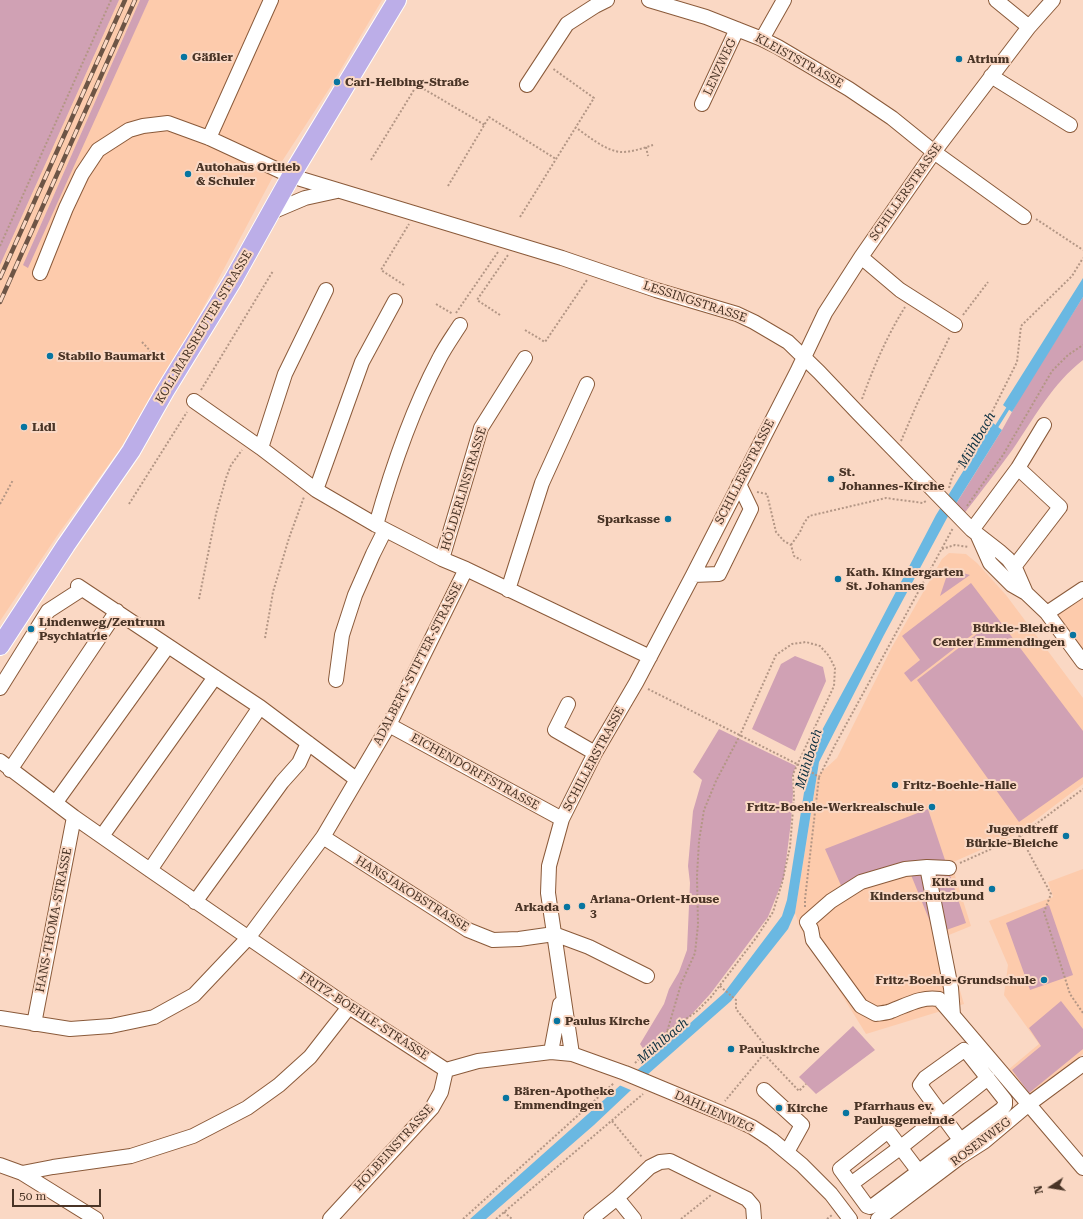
<!DOCTYPE html>
<html>
<head>
<meta charset="utf-8">
<style>
	body { margin:0 }
	#map { position:relative; width:1083px; height:1219px; overflow:hidden; background:#fad8c4; font-family:"Roboto Serif",serif }
	canvas { display:block }
	.north { position:absolute; left:1031px; top:1167px; width:40px; height:40px; -webkit-text-stroke:3px #fad8c4; paint-order:stroke; rotate:258deg; font-size:11px; font-weight:700; line-height:16px; text-align:center; color:#493426 }
	.north::after { content:''; display:block; margin:auto; width:14px; height:18px; background:#493426; clip-path:polygon(50% 0,100% 100%,50% 72%,0 100%) }
	.scale { position:absolute; left:12px; top:1189px; width:89px; height:18px; box-sizing:border-box; border:2px solid #493426; border-top:0; padding-left:5px; font-size:12px; line-height:14px; white-space:nowrap; color:#493426; -webkit-text-stroke:3px #fad8c4; paint-order:stroke }
</style>
</head>
<body>
<div id="map">
<canvas width="1083" height="1219"></canvas>
<div class="north">N</div>
<div class="scale">50 m</div>
</div>
<script>
const context = document.querySelector('canvas').getContext('2d');
context.lineJoin = 'round';
function fillPath(path, color) { context.fillStyle = color; context.fill(path, 'evenodd'); }
function strokePath(path, color, width, dash) { context.strokeStyle = color; context.lineWidth = width; context.lineCap = dash ? 'butt' : 'round'; context.setLineDash(dash || []); context.stroke(path); }
function write(font, color, halo, rows, align = 'center') {
  context.font = font + ' "Roboto Serif",serif'; context.lineWidth = 4; context.setLineDash([]); context.textBaseline = 'middle'; context.strokeStyle = halo; context.fillStyle = color; for (const [text, x, y, turn = 0] of rows) {
    context.save(); context.translate(x, y); context.rotate((+turn || 0) * Math.PI / 180); context.textAlign = isNaN(turn) ? turn : align; if (halo) context.strokeText(text, 0, 0); context.fillText(text, 0, 0); context.restore();
  }
}
fillPath(new Path2D(`
	M119,0H140L23,265L149,0H382L331,86L277,169L186,340L120,449L59,533L0,621V265Z
	M949,553L966,554L977,563L1006,595L1083,698V784L1017,834L951,863L971,926L944,937L964,1004L866,1034L800,927L795,913L817,776L837,758L892,647L942,559Z
	M1083,589V662L1047,613Z
	M1083,869V1054L1029,1097L1008,1070L1039,1044L1004,995L1008,965L989,921L1053,897L1048,882Z`), '#fdcbac');
fillPath(new Path2D(`
	M0,0H119L0,265Z
	M140,0H149L28,268L23,265Z
	M1083,297V360C1053,383 1034,418 1013,449C997,471 980,493 963,515L954,507L1002,430L1023,392Z
	M949,569L970,575L940,596Z
	M971,583L1083,731V777L1019,822L917,680L978,633L977,631L911,682L904,673L920,660L902,636Z
	M795,656L823,667L826,681L795,751L752,729L781,664Z
	M719,729L796,766L792,777L793,793L791,822L784,877L768,917L711,993L683,1024L643,1059L639,1056L644,1050L640,1044L664,1004L669,989L679,972L687,950L690,883L688,866L693,811L702,780L693,772Z
	M928,809L966,923L935,934L909,870L843,890L825,849Z
	M1049,905L1073,975L1030,990L1006,923Z
	M1061,1001L1083,1029V1049L1029,1093L1012,1070L1041,1046L1029,1028Z
	M853,1026L875,1050L816,1094L799,1077Z`), '#d0a1b4');
fillPath(new Path2D(`
	M1083,278V297L1012,412L1003,405Z
	M993,423L1002,430L947,518L884,635L819,762L795,913L788,929L731,1001L647,1075L594,1125L486,1219H470L724,993L782,916L787,900L806,780L814,745L867,647L936,515Z`), '#6ab8e2');
fillPath(new Path2D(`
	M627,1078L645,1079L633,1091L619,1085Z`), '#fad8c4');
strokePath(new Path2D(`
	M995,429L1010,405`), '#6ab8e2', 3.5);
const minor = new Path2D(`
	M649,0L706,17L762,39L778,47L849,89L892,118L934,152L1024,217
	M996,0L1029,27
	M762,39L784,0
	M991,76L1070,125
	M527,85L567,24L595,6L607,0
	M702,104L737,29
	M209,138L271,0
	M272,212L305,198L337,191
	M861,257L900,290L955,325
	M40,273L66,208L82,174L98,150L129,130L143,126L168,123L209,138L291,176L562,258L656,290L737,314L754,322L788,342L819,372L858,413L972,530L999,551L1008,559L1016,570L1026,593
	M194,401L261,448L316,490L376,525L442,559L466,569L650,657
	M261,448L285,374L326,290
	M1018,468L1044,425
	M316,490L362,362L395,301
	M376,525C392,468 411,412 439,359C445,347 453,336 460,325
	M972,530L1018,468L1060,507L1014,567
	M978,536L990,563L1012,585L1026,593L1047,613L1083,662
	M442,559L481,428L525,358
	M693,575L719,574L751,509L739,484
	M78,586L260,707L356,779
	M508,590L542,483L587,384
	M1047,613L1083,589
	M336,680L342,635L355,595L373,554L385,530
	M0,688L48,611L82,589
	M568,704L555,730L595,753
	M389,725L562,819
	M0,761L74,817L150,870L349,1007L446,1070L478,1061L551,1052L572,1054L625,1073L733,1118L752,1127L772,1140L802,1165L831,1194L850,1219
	M10,770L117,611
	M56,802L168,646
	M102,836L215,677
	M323,837L468,930L493,940L519,939L554,934L589,947L647,976
	M927,867L951,988L953,1015
	M949,868L927,867L905,869L861,882L831,901L807,922L811,929L813,940L861,1006L876,1014C881,1013 887,1013 891,1011C907,1005 922,996 939,999L1083,1168
	M150,870L260,707
	M195,902L282,782L299,763L308,743
	M0,1018L70,1029L111,1026L154,1017L194,995L248,938L323,837L389,725L466,569
	M34,1024L74,817
	M551,1052L560,1004
	M572,1054L548,893L549,866L562,819L595,753L636,683L693,575L797,372L825,313L861,257L934,152L1029,27L1053,0
	M764,1090L802,1125L787,1152
	M0,1165L22,1173L96,1219
	M919,1172L888,1131L840,1169L867,1206L870,1207L874,1205C917,1173 960,1141 1002,1109L1005,1105V1100L967,1052L964,1050L925,1078L920,1085L961,1141
	M22,1173L53,1167L131,1156L193,1136L247,1108L279,1085L310,1057L349,1007
	M851,1184L901,1147L988,1078
	M617,1198L634,1219
	M330,1219L432,1108L441,1092L446,1070
	M591,1219L617,1198L650,1167L660,1162L670,1161L747,1199L753,1206L754,1219
	M878,1219L960,1157L985,1141L1029,1104L1083,1064`);
const major = new Path2D(`
	M0,646L66,545L131,451L165,391L233,280L291,176L397,0`);
strokePath(minor, '#8a5a3a', 16);
strokePath(major, '#fff', 20);
strokePath(new Path2D(`
	M575,127C588,136 607,152 622,152C633,152 643,148 653,145
	M646,147L648,156
	M371,160L417,85L485,125
	M448,186L489,117L556,159
	M520,217L594,98L552,68
	M1036,219L1083,250
	M0,246L111,0
	M404,285L381,270L409,224
	M436,304L453,314
	M456,313L498,252
	M500,315L477,300L508,255
	M963,315L988,282
	M525,330L545,342L587,280
	M142,342L154,355L166,361
	M201,390L273,271
	M862,399C874,366 887,336 905,307
	M901,441L917,404L950,336
	M949,488L952,477L991,414L1017,362L1021,326L1072,276L1083,258
	M757,492L767,494L776,532L784,541L791,545L794,556L801,560
	M0,504L13,480
	M129,504L187,412
	M967,506L1003,455L1052,371L1068,355L1083,345
	M791,545L800,532L804,523L809,516L886,498L923,503L926,501
	M942,549L955,545L969,547
	M199,599L216,514L226,478L231,465L242,450
	M265,638L273,592L289,538L304,497
	M648,689L805,768L819,777L835,745L953,528
	M1020,836L1051,894L1044,912L1070,994L1083,1013
	M960,863L1020,836L1083,789
	M805,907V899L819,777
	M720,986L736,1000V1009L768,1049L725,1101
	M764,1054L799,1091L806,1084
	M635,1063L667,1032L696,1012L711,997L756,938L773,912L782,883L790,847L794,797L793,774L834,686L835,668L829,656L820,646L806,642L792,644L776,655L740,735L716,781L704,810L699,841L697,876L698,925L695,953L681,984L667,1032
	M612,1121L642,1157
	M504,1212L512,1219
	M463,1219L614,1083
	M496,1219L643,1094
	M681,1219L711,1195
	M827,1219L832,1215`), '#b39685', 2, [2, 2]);
strokePath(minor, '#fff', 14);
strokePath(major, '#bcaee8', 18);
const rail = new Path2D(`
	M0,278L125,0
	M0,302L135,0`);
strokePath(rail, '#6d5546', 4.5);
strokePath(rail, '#fad8c4', 3, [9]);
for (const [x, y, r, color] of [
	[184,57,4,"#0775a0"],
	[959,59,4,"#0775a0"],
	[337,82,4,"#0775a0"],
	[188,174,4,"#0775a0"],
	[50,356,4,"#0775a0"],
	[24,427,4,"#0775a0"],
	[831,479,4,"#0775a0"],
	[668,519,4,"#0775a0"],
	[838,579,4,"#0775a0"],
	[31,629,4,"#0775a0"],
	[1073,635,4,"#0775a0"],
	[895,785,4,"#0775a0"],
	[932,807,4,"#0775a0"],
	[1066,836,4,"#0775a0"],
	[992,889,4,"#0775a0"],
	[582,906,4,"#0775a0"],
	[567,907,4,"#0775a0"],
	[1044,980,4,"#0775a0"],
	[557,1021,4,"#0775a0"],
	[731,1049,4,"#0775a0"],
	[506,1098,4,"#0775a0"],
	[779,1108,4,"#0775a0"],
	[846,1113,4,"#0775a0"]
]) { const dot = new Path2D(); dot.arc(x, y, r, 0, 2 * Math.PI); context.fillStyle = color; context.fill(dot); strokePath(dot, '#fad8c4', 1.5); }
write('bold 12px', '#493426', '#fad8c4', [
	["Gäßler",192,57],
	["Atrium",967,59],
	["Carl-Helbing-Straße",345,82],
	["Autohaus Ortlieb",196,167],
	["& Schuler",196,181],
	["Stabilo Baumarkt",58,356],
	["Lidl",32,427],
	["St.",839,472],
	["Johannes-Kirche",839,486],
	["Sparkasse",660,519,"right"],
	["Kath. Kindergarten",846,572],
	["St. Johannes",846,586],
	["Lindenweg/Zentrum",39,622],
	["Psychiatrie",39,636],
	["Bürkle-Bleiche",1065,628,"right"],
	["Center Emmendingen",1065,642,"right"],
	["Fritz-Boehle-Halle",903,785],
	["Fritz-Boehle-Werkrealschule",924,807,"right"],
	["Jugendtreff",1058,829,"right"],
	["Bürkle-Bleiche",1058,843,"right"],
	["Kita und",984,882,"right"],
	["Kinderschutzbund",984,896,"right"],
	["Ariana-Orient-House",590,899],
	["3",590,913],
	["Arkada",559,907,"right"],
	["Fritz-Boehle-Grundschule",1036,980,"right"],
	["Paulus Kirche",565,1021],
	["Pauluskirche",739,1049],
	["Bären-Apotheke",514,1091],
	["Emmendingen",514,1105],
	["Pfarrhaus ev.",854,1106],
	["Paulusgemeinde",854,1120],
	["Kirche",787,1108]
], 'left');
write('12px', '#493426', '#fad8c4', [
	["KLEISTSTRASSE",799,61,29],
	["LENZWEG",720,67,-65],
	["SCHILLERSTRASSE",906,192,-55],
	["LESSINGSTRASSE",695,302,18],
	["KOLLMARSREUTER STRASSE",204,327,-59],
	["SCHILLERSTRASSE",745,472,-63],
	["HÖLDERLINSTRASSE",464,489,-73],
	["ADALBERT-STIFTER-STRASSE",418,664,-63],
	["SCHILLERSTRASSE",594,759,-62],
	["EICHENDORFFSTRASSE",475,772,29],
	["HANSJAKOBSTRASSE",412,894,32],
	["HANS-THOMA-STRASSE",54,920,-79],
	["FRITZ-BOEHLE-STRASSE",364,1016,33],
	["DAHLIENWEG",714,1112,24],
	["ROSENWEG",981,1142,-37],
	["HOLBEINSTRASSE",394,1148,-48]
]);
write('italic 13px', '#092e3f', '#fad8c4', [
	["Mühlbach",977,440,-60],
	["Mühlbach",809,759,-73],
	["Mühlbach",663,1041,-40]
]);
</script>
</body>
</html>
